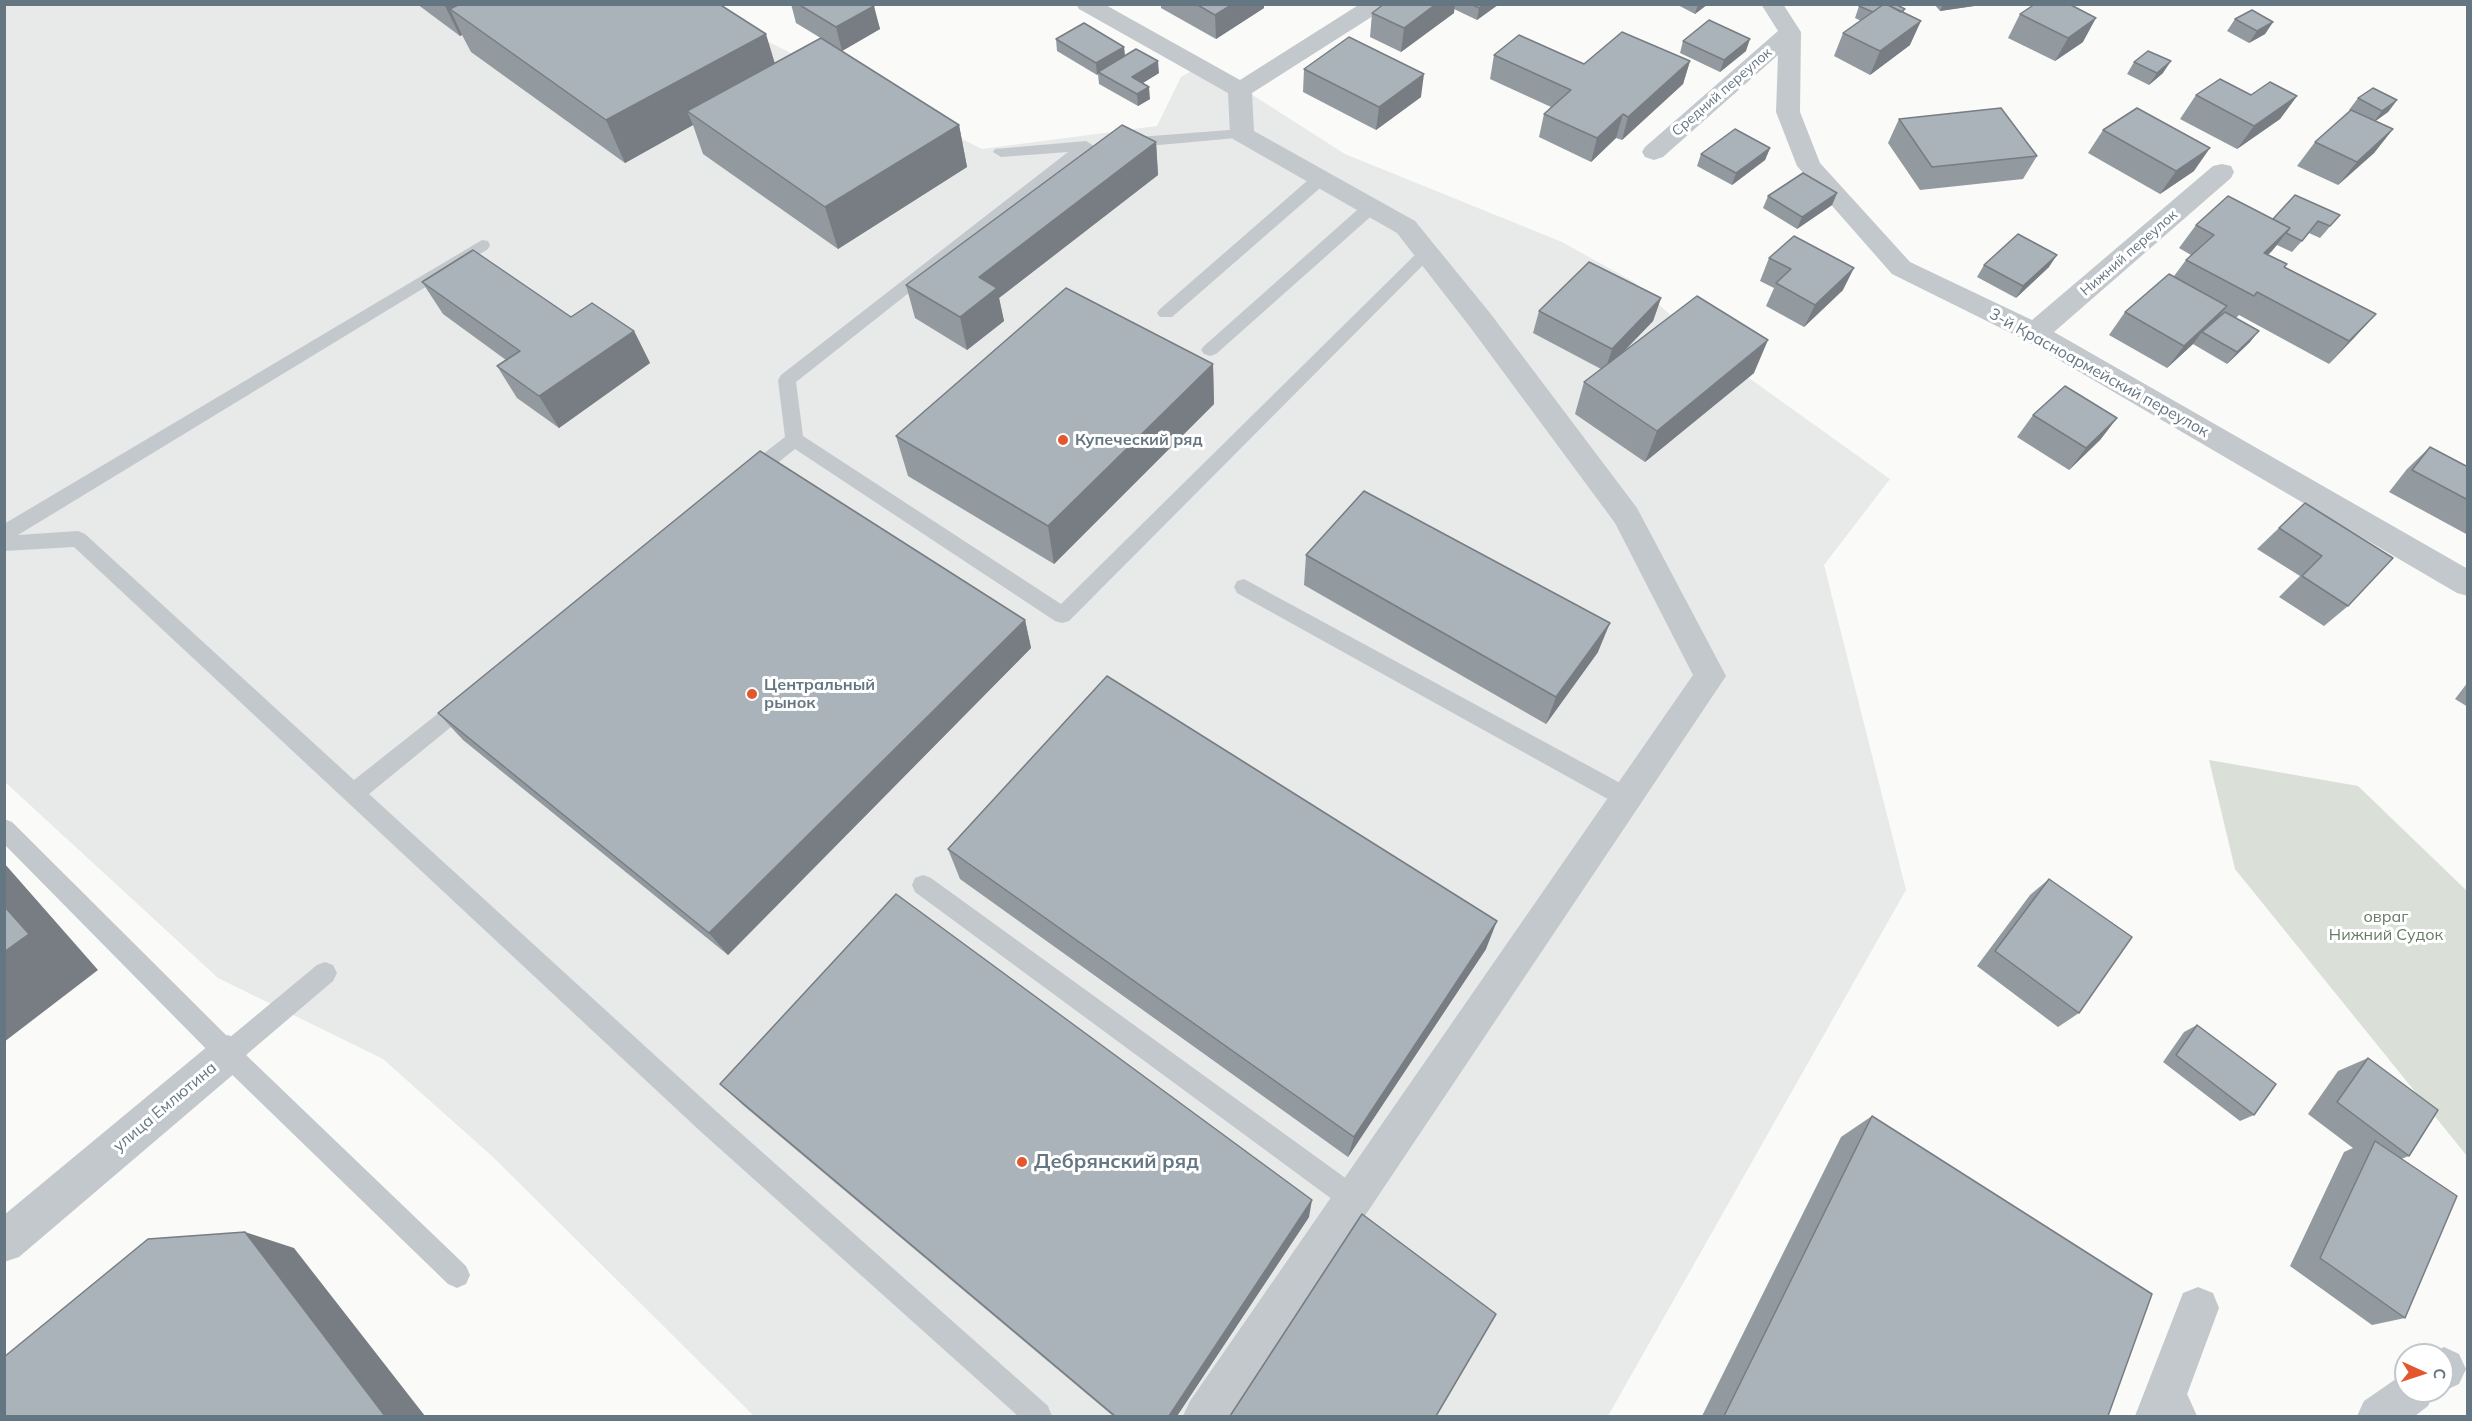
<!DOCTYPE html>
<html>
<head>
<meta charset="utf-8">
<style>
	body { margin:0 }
	#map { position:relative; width:2472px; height:1421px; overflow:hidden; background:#fafaf8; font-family:Mulish,sans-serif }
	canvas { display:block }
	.frame { position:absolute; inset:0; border:6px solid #657683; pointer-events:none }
	.north { position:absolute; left:2394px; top:1343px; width:60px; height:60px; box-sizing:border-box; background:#fff; border:2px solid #c1c8cd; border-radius:50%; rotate:93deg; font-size:16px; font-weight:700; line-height:24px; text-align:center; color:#657683 }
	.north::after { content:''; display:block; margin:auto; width:21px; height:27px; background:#e4572e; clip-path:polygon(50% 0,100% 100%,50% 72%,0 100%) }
</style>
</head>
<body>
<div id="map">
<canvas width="2472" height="1421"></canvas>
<div class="frame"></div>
<div class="north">С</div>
</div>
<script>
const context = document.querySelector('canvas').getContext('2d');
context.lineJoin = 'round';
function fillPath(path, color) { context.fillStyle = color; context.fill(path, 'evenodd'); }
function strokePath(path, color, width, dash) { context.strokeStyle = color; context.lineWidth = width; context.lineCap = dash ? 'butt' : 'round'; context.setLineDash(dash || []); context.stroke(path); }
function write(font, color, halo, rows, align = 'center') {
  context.font = font + ' Mulish,sans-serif'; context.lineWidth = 6; context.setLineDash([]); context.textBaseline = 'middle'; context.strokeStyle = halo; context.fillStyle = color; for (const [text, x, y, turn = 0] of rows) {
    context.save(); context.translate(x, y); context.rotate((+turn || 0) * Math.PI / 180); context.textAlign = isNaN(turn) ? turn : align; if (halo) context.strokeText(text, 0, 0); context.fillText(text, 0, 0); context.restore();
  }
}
fillPath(new Path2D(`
	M4,5H695L982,149L1157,126L1181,77L1204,64L1345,154L1562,242L1634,282L1707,348L1890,479L1824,565L1906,890L1608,1416H754L493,1157L383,1059L218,978L5,782Z`), '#e8e9e9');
fillPath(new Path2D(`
	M2209,760L2358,786L2467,891V1156L2235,869Z`), '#dadfd7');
fillPath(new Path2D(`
	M1242,129L1247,131L1250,134L1247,137L1126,148L1118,143L1126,138Z
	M1086,141L1094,146L1091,149L796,382L803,436L1061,604L1421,249H1433L1435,253L1069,621L1062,623L1055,621L795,449L755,481L748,483L741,481L739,476L741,471L785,437L778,380L781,375L1068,152L1001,157L993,152L995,149Z
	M1321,173L1327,174L1329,178L1327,182L1172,317H1160L1157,313L1160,309L1315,174Z
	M1371,202L1377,203L1379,207L1377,211L1216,354L1210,356L1204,354L1201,350L1204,346L1365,203Z
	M482,240L488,241L490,245L488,249L18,535L78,531L85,534L354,780L459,697L466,694L473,697L476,703L473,709L369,794L717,1112L1048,1406L1052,1416H1018L699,1130L74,547L4,551V524Z
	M1244,579L1622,784L1625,791L1622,798L1614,801L1606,798L1237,593L1234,587L1237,581Z
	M4,819L12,822L229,1038L317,965L325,962L333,965L337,973L333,981L246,1055L466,1266L470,1275L466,1284L457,1288L448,1284L219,1062L4,844Z
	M923,875L931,878L1362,1190L1366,1199L1362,1208L1353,1212L1344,1208L915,892L912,885L915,878Z
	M2169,1372L2179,1376L2197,1416H2169L2155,1386L2159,1376Z`), '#c3c8cc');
fillPath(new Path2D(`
	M1076,4H1104L1240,80L1360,4H1387L1384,9L1252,93L1254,131L1415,221L1490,313L1637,508L1726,676L1231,1416H1183L1190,1401L1693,675L1615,523L1470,327L1397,233L1233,139L1230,134L1228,93L1079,9Z
	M1761,4H1783L1801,32L1800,112L1820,163L1910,262L2032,320L2213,166L2222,164L2231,166L2234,172L2231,178L2054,332L2468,569V596L2457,593L2025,340L1892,274L1797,166L1776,112L1778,55L1663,157L1654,160L1645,157L1642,152L1645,147L1778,31Z
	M228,1035L242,1041L247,1054L242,1067L19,1257L4,1262V1215L214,1041Z
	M2198,1287L2213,1293L2219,1308L2179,1416H2135L2183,1293Z
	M2444,1347L2459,1354L2466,1369L2459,1384L2442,1392V1355H2427Z
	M2406,1372V1391H2435L2428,1406L2415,1416H2357L2364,1401Z`), '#c3c8cc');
fillPath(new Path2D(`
	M417,4H719L775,63L959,125L967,167L838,249L703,154L693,125L625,163L471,52L462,35L460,36Z
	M791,4H872L880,29L842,51L796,23Z
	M1161,4H1264V8L1216,39L1161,8Z
	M1384,4H1498L1477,20L1454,9V13L1401,52L1370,37L1372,13Z
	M1676,4H1708L1695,14Z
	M1934,4H1974V6L1940,11Z
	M1859,6L1905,9L1903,13L1910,45L1870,75L1834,56L1843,33L1861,21L1855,18Z
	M2020,14L2083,42L2055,61L2008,38Z
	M2235,19L2273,22L2265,34L2249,43L2227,31Z
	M1056,39L1124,47L1125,56L1159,73L1143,83L1150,99L1138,106L1099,84L1098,74L1097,75L1057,51Z
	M1683,41L1746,51L1720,72L1680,53Z
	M1494,55L1584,64L1690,61L1683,84L1622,140L1616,138L1591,162L1539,137L1544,114L1551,107L1490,79Z
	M2134,62L2163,73L2149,85L2127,74Z
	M1304,69L1421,97L1376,130L1303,92Z
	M2196,95H2251L2297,96L2280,119L2237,149L2180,119Z
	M2358,98L2397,100L2388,112L2375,121L2393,129L2374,153L2338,185L2297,166L2315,142L2350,111L2349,110Z
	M1899,119L2037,156L2023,179L1920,190L1888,143Z
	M2103,130L2194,171L2160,194L2088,153Z
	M1156,142L1158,175L999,298L1004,321L967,350L915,318L906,285Z
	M1770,148L1765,160L1732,185L1697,166L1701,154Z
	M1837,193L1832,205L1797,229L1763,208L1768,196Z
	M2340,215L2320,238L2309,233L2292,252L2277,245L2268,255L2285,267L2376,314L2329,364L2239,315L2236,318L2250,342L2227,364L2193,344L2167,368L2109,335L2125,312L2174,276L2186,260L2191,255L2179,248L2196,225L2273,219Z
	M1769,258L1843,290L1804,327L1766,306L1774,288L1760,281Z
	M1984,265L2049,267L2016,298L1977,277Z
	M422,282L634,331L650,363L559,428L517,398L497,366L506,360L443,314Z
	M1661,298L1653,321L1623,352L1754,373L1645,462L1575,414L1584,382L1601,369L1533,333L1539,311Z
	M1213,364L1214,404L1054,564L908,476L896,436Z
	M2033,415L2117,418L2100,440L2069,470L2017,437Z
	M2430,447L2468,467V535L2389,492L2407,469Z
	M2305,503L2348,606L2324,626L2279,597L2300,576L2257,549Z
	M1306,555L1598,652L1546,724L1304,585Z
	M1025,620L1031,648L728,955L463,740L438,713Z
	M2468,682V707L2455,699Z
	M948,849L1486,949L1348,1157L960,879Z
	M2049,879L2079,1013L2058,1027L1977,966L2030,895Z
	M2197,1025L2254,1115L2240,1121L2163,1062L2184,1032Z
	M2368,1058L2409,1156L2401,1159L2405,1318L2372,1325L2290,1266L2344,1152L2353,1148L2308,1114L2338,1071Z
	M720,1084L1309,1217L1177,1416H1113L744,1106Z
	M1872,1116L2108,1416H1702L1841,1137Z`), '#929a9f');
fillPath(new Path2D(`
	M444,4H524L450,9L462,35L460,36Z
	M1233,4H1264V8L1216,39L1215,15Z
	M1436,4H1455L1454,13L1401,52L1404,28Z
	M1483,4L1498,5L1477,20L1479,8Z
	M1698,4H1708L1695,14Z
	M1943,4H1974V6L1940,11Z
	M874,6L880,29L842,51L836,27Z
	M2096,18L2083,42L2055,61L2068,38Z
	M1921,21L1910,45L1870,75L1880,51Z
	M2273,22L2265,34L2249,43L2257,31Z
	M766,34L779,77L687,111L693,125L625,163L606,120Z
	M1750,39L1746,51L1720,72L1724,60Z
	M1124,47L1125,59L1098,72V74L1097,75L1096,63Z
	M1158,61L1159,73L1133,89L1132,77Z
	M1690,61L1683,84L1622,140L1628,117Z
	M2171,61L2163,73L2149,85L2157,73Z
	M1424,74L1421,97L1376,130L1379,107Z
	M1149,87L1150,99L1138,106L1137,94Z
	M2297,96L2280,119L2237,149L2254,126Z
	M2397,100L2388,112L2373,123L2382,111Z
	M1623,114L1616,138L1591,162L1597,138Z
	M959,125L967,167L838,249L825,207Z
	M2393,129L2374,153L2338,185L2357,162Z
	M1156,142L1158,175L999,298L1004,321L967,350L960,317L979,277Z
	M1770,148L1765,160L1732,185L1736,173Z
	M2210,148L2194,171L2160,194L2176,171Z
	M1837,193L1832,205L1797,229L1802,217Z
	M2290,228L2272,251L2246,276L2264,253Z
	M2057,255L2049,267L2016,298L2023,286Z
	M1854,268L1843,290L1804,327L1815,305Z
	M1661,298L1653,321L1605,371L1612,349Z
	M2227,306L2209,329L2202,332L2193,344L2167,368L2184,346Z
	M2376,314L2355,337L2329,364L2349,341Z
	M634,331L650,363L559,428L539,396Z
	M2259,331L2250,342L2227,364L2237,352Z
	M1768,340L1754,373L1645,462L1657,431Z
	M1213,364L1214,404L1054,564L1048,526Z
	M2117,418L2100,440L2069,470L2086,448Z
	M1025,620L1031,648L728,955L709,933Z
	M1610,623L1598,652L1546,724L1556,697Z
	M4,863L98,970L4,1042Z
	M1497,921L1486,949L1348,1157L1354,1137Z
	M1312,1200L1309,1217L1177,1416H1169Z
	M245,1232L294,1248L425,1416H385Z`), '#777d82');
const building = new Path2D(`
	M460,4H719L766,34L606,120L450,9Z
	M798,4H872L874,6L836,27Z
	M1196,4H1233L1215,15Z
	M1384,4H1436L1404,28L1372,13Z
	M1471,4H1483L1479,8Z
	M1861,4H1884L1873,12L1859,6Z
	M1884,4H1886L1921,21L1880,51L1843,33Z
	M1886,4H1895L1905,9L1901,12Z
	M2035,4H2069L2096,18L2068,38L2020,14Z
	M2252,10L2273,22L2257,31L2235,19Z
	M1709,20L1750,39L1724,60L1683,41Z
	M1084,23L1124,47L1096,63L1056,39Z
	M1622,32L1690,61L1628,117L1623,114L1597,138L1544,114L1571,90L1494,55L1519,35L1584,64Z
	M1349,37L1424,74L1379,107L1304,69Z
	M821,38L959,125L825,207L687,111Z
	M1136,49L1158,61L1132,77L1149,87L1137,94L1098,72Z
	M2148,51L2171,61L2157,73L2134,62Z
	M2220,79L2251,95L2270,82L2297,96L2254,126L2196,95Z
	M2373,88L2397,100L2382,111L2358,98Z
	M2001,108L2037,156L1932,167L1899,119Z
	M2137,108L2210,148L2176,171L2103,130Z
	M2351,110L2393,129L2357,162L2315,142Z
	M1122,125L1156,142L979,277L997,288L960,317L906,285Z
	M1735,129L1770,148L1736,173L1701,154Z
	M1803,173L1837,193L1802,217L1768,196Z
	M2295,195L2340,215L2330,226L2318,221L2302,241L2286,233L2290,228L2273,219Z
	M2228,196L2290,228L2264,253L2287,264L2284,267L2376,314L2349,341L2257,292L2254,296L2186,260L2214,235L2196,225Z
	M2018,234L2057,255L2023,286L1984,265Z
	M1794,236L1854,268L1815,305L1776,283L1791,269L1769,258Z
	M473,250L571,317L592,303L634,331L539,396L497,366L520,351L422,282Z
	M1589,262L1661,298L1612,349L1539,311Z
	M2169,274L2227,306L2184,346L2125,312Z
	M1066,288L1213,364L1048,526L896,436Z
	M1697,296L1768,340L1657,431L1584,382Z
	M2225,312L2259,331L2237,352L2202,332Z
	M2065,386L2117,418L2086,448L2033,415Z
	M2430,447L2468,467V500L2412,470Z
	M760,451L1025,620L709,933L438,713Z
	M1364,491L1610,623L1556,697L1306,555Z
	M2305,503L2393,558L2348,606L2302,576L2322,556L2279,528Z
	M1107,676L1497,921L1354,1137L948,849Z
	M2049,879L2132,937L2079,1013L1995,951Z
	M896,894L1312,1200L1169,1416H1115L720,1084Z
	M4,906L29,934L4,952Z
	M2197,1025L2276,1084L2254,1115L2176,1055Z
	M2368,1058L2438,1110L2409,1156L2337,1102Z
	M1872,1116L2152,1294L2108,1416H1724Z
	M2375,1141L2457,1196L2405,1318L2320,1258Z
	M1362,1214L1496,1314L1436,1416H1230Z
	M245,1232L385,1416H4V1357L148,1239Z`);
fillPath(building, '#aab3b9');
strokePath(building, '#777d82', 1.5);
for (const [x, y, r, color] of [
	[1063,440,6,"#e4572e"],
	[752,694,6,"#e4572e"],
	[1022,1162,6,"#e4572e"]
]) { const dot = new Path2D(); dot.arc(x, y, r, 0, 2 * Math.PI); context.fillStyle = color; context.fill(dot); strokePath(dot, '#fff', 2); }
write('14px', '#657683', '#fff', [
	["Средний переулок",1722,92,-41],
	["Нижний переулок",2129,253,-41]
]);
write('16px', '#657683', '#fff', [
	["3-й Красноармейский переулок",2099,373,29],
	["улица Емлютина",165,1107,-40]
]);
write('bold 16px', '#657683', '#fff', [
	["Купеческий ряд",1075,440],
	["Центральный",764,685],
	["рынок",764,703]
], 'left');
write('16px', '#687a64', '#fff', [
	["овраг",2386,917],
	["Нижний Судок",2386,935]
]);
write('bold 20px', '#657683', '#fff', [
	["Дебрянский ряд",1034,1162]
], 'left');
</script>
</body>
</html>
